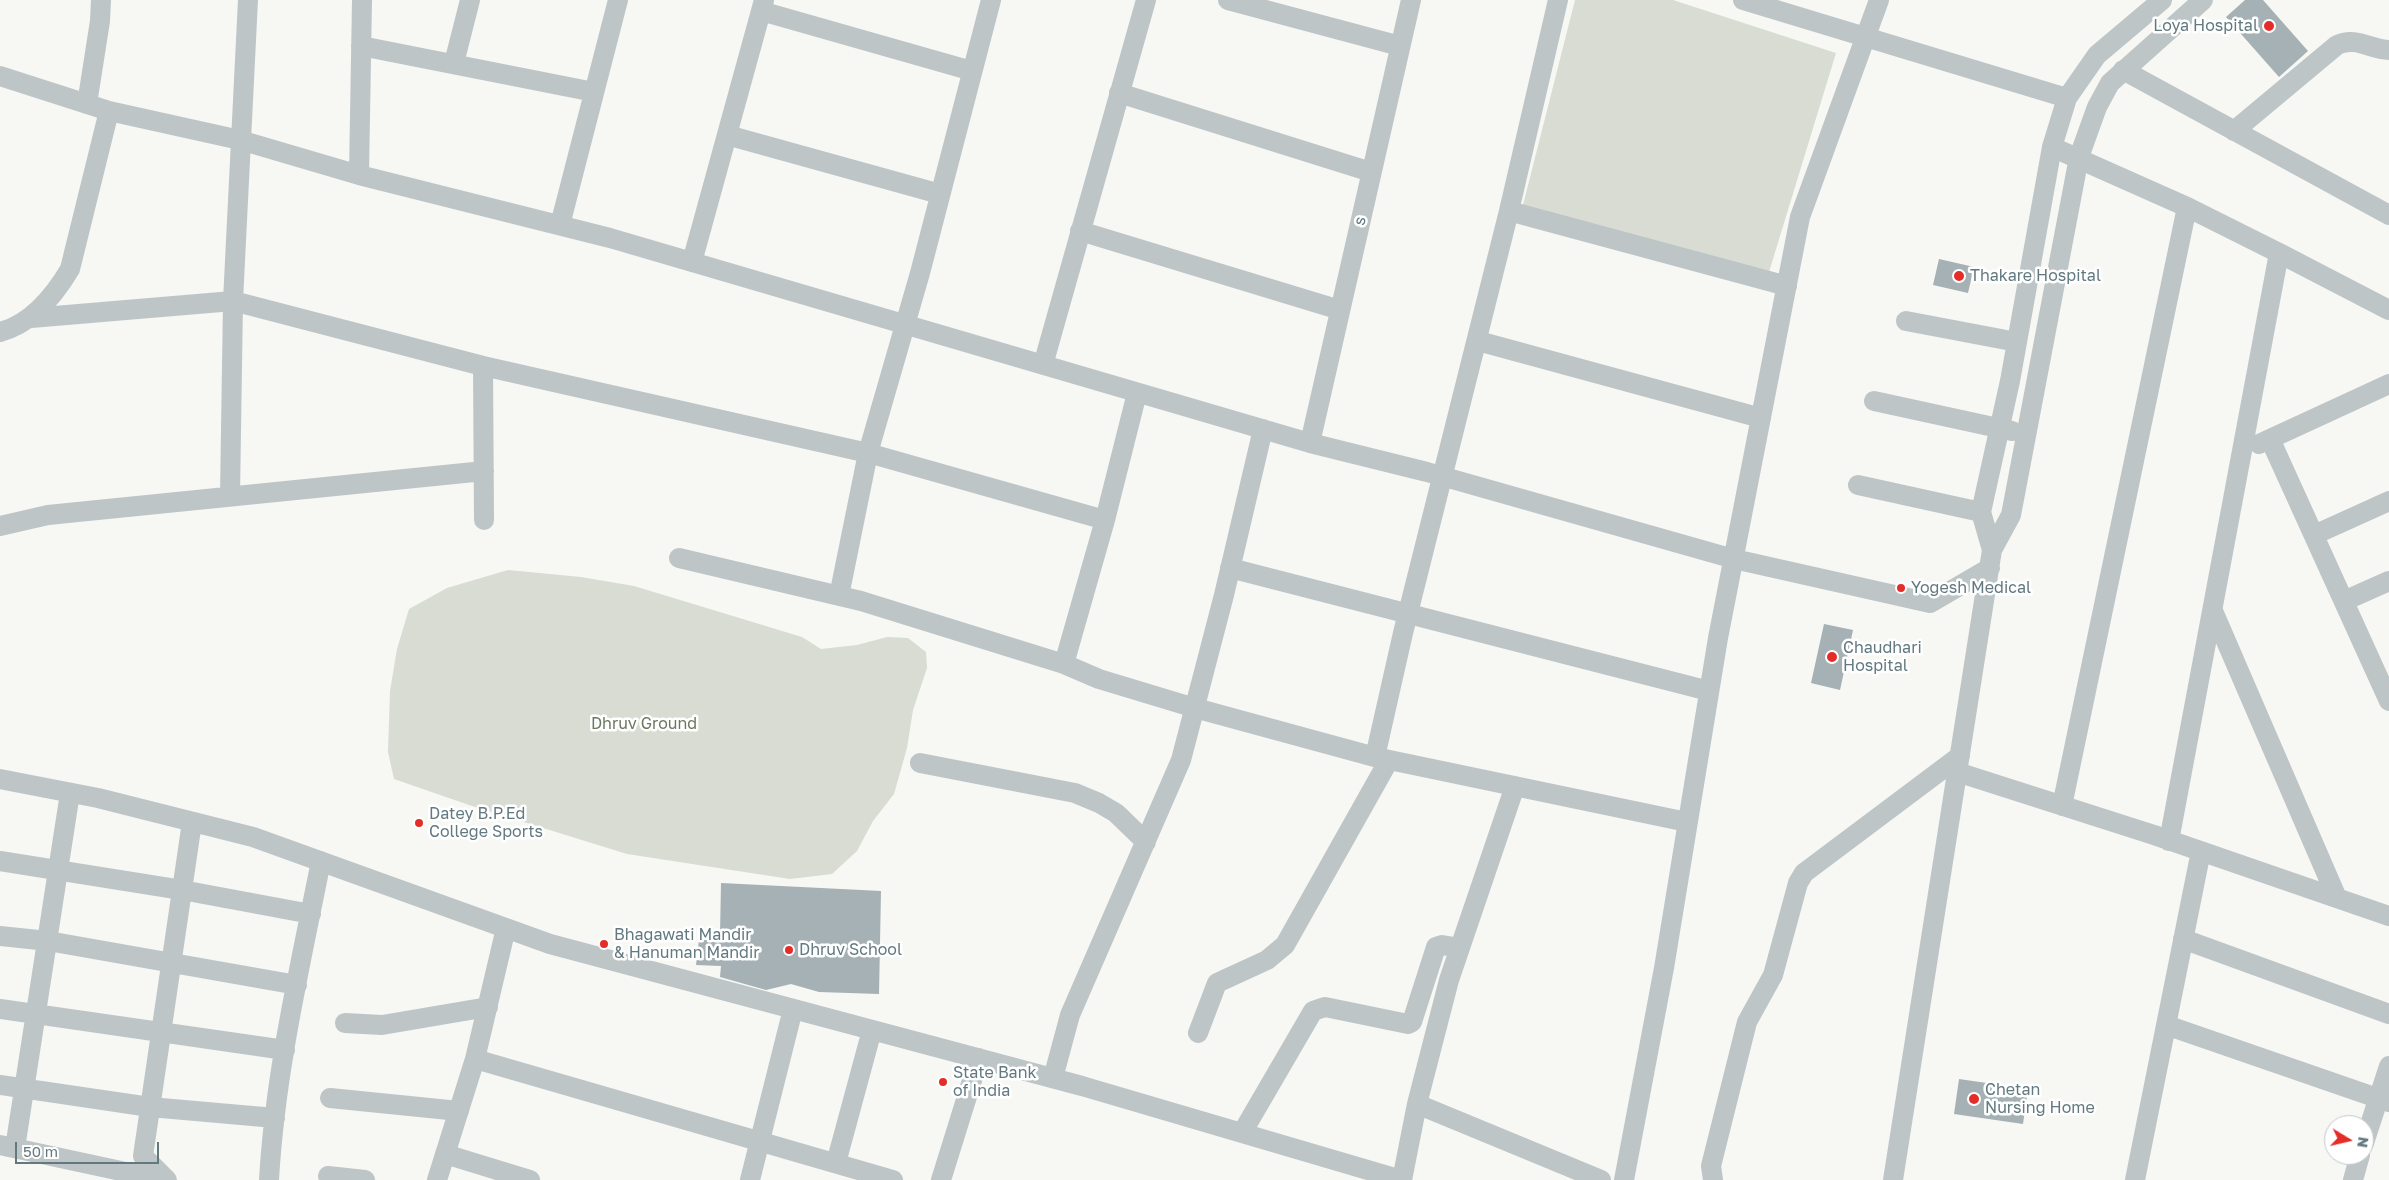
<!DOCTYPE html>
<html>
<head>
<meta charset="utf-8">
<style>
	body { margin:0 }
	#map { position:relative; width:2389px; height:1180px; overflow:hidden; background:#f7f7f4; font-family:"Golos Text",sans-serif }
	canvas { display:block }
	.north { position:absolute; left:2324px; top:1115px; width:50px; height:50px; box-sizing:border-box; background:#fff; border:1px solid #c0c9cc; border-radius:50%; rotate:99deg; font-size:14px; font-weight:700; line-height:20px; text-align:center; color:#627980 }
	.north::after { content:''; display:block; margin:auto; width:18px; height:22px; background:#e42c28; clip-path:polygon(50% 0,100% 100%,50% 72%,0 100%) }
	.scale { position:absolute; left:15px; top:1142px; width:144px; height:22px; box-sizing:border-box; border:2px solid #627980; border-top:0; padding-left:6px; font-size:15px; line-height:18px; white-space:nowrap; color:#627980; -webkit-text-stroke:4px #fff; paint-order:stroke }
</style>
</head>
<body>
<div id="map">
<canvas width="2389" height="1180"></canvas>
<div class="north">N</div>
<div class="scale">50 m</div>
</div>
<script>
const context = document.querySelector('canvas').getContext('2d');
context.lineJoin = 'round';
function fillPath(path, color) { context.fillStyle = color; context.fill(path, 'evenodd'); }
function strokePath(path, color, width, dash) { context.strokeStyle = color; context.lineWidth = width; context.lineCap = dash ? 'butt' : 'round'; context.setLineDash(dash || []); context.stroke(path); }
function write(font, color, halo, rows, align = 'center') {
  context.font = font + ' "Golos Text",sans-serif'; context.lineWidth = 5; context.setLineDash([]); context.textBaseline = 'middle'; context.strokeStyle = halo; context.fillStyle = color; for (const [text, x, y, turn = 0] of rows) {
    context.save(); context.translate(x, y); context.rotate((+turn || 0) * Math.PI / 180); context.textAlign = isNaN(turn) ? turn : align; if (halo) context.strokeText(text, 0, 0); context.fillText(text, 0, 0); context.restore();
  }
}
fillPath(new Path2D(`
	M1575,0H1673L1836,53L1769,272L1522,209Z
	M508,570L581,577L634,586L802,637L821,649L857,645L887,637L908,638L926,652L927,668L913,710L907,748L894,794L873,821L857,851L832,874L790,879L627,854L469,805L394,779L388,752L390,691L397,649L409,609L447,588Z`), '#d8dcd3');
fillPath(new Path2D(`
	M2245,0H2263L2308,51L2279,77L2226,17Z
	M1939,259L1974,267L1968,293L1933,285Z
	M1824,624L1853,630L1840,690L1811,683Z
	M721,883L881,891L879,994L819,992L791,984L766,990L720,977L721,966L696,965L700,931L720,935Z
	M1959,1079L2028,1089L2023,1124L1954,1114Z`), '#a5b1b4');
strokePath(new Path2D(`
	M1228,0L1400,46
	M1558,0L1509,211L1403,633L1375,757L1687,822
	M1743,0L2067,98
	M761,11L972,71
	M361,46L594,92
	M454,63L470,0
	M2123,70L2389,215
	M0,76L109,111L240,140L359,175L610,238L1310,443L1427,472L1734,559L1930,603L1990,568
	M1119,93L1371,172
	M87,104L100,21L101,0
	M2234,131L2337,45C2357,36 2370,50 2389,50
	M727,135L940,194
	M2052,147L2187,207L2279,253L2169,841
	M359,175L362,0
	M1509,211L1787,286
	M560,225L618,0
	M1080,231L1340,310
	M2279,253L2389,310
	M692,262L764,0
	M31,318L233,301L483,366L868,453L1105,520
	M1906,321L2017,342
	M0,332C31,324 54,296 70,269L109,111
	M1478,341L1761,418
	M1043,365L1146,0
	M483,366L484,520
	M1874,401L2012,431
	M2270,439L2389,701
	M1310,443L1411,0
	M2259,444L2389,384
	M1858,485L1981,512
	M230,496L233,301L248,0
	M0,526L48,515L484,471
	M2314,535L2389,501
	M1992,550L1981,512L2010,381L2052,147L2067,98L2097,55L2162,0
	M679,558L861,601L1064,664L1099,679L1195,708L1375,757
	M1230,568L1709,691
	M839,596L868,453L920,273L991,0
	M2344,601L2389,581
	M2213,611L2337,898
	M1064,664L1105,520L1137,393
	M920,763L1075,793L1099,803L1116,813L1146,842
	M1957,772L2154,835L2389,916
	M0,779L98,798L253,837L550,944L1082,1086L1402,1180
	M2062,806L2187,207
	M0,861L182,890L311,914
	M0,936L48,941L297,985
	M2183,939L2389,1014
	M0,1009L285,1050
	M345,1023L382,1025L488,1007
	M2166,1025L2389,1102
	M1198,1033L1217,983L1267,960L1285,945L1389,760
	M475,1059L893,1180
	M1053,1078L1070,1015L1181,760L1224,595L1263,429
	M0,1085L150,1107L275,1118
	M330,1098L459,1111
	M1417,1104L1601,1180
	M1242,1133L1313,1011L1325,1007L1408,1024L1412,1022L1436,947L1442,945L1460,948
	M2364,1143L2389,1066
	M0,1145L163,1180
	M15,1148L70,793
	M445,1154L530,1180
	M836,1163L872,1030
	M328,1176L365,1180
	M167,1180L143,1156L192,822
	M269,1180C275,1073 300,967 321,861
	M437,1180L475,1059L506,928
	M750,1180L793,1009
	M941,1180L979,1058
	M1402,1180L1417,1104L1449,980L1515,786
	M1624,1180L1664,968L1718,638L1800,217L1879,0
	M1713,1180L1711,1166L1747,1022L1773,975L1798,883L1804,873L1960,756
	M1893,1180L1992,550L2011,515L2079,157L2097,107L2110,83L2203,0
	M2135,1180L2201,851
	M2353,1180L2360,1155`), '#bec5c7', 20);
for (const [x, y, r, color] of [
	[2269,26,6,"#e42c28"],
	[1959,276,6,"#e42c28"],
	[1901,588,5,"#e42c28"],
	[1832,657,6,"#e42c28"],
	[419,823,5,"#e42c28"],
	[604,944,5,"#e42c28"],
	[789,950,5,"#e42c28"],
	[943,1082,5,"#e42c28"],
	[1974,1099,6,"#e42c28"]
]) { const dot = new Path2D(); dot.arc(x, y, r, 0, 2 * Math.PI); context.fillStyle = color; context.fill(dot); strokePath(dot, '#fff', 2); }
write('16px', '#627980', '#fff', [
	["Loya Hospital",2258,26,"right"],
	["Thakare Hospital",1970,276],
	["Yogesh Medical",1911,588],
	["Chaudhari",1843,648],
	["Hospital",1843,666],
	["Datey B.P.Ed",429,814],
	["College Sports",429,832],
	["Bhagawati Mandir",614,935],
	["& Hanuman Mandir",614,953],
	["Dhruv School",799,950],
	["State Bank",953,1073],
	["of India",953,1091],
	["Chetan",1985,1090],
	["Nursing Home",1985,1108]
], 'left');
write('16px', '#627980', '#fff', [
	["s",1360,221,-77]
]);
write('16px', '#6a7861', '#fff', [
	["Dhruv Ground",644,724]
]);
</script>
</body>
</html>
